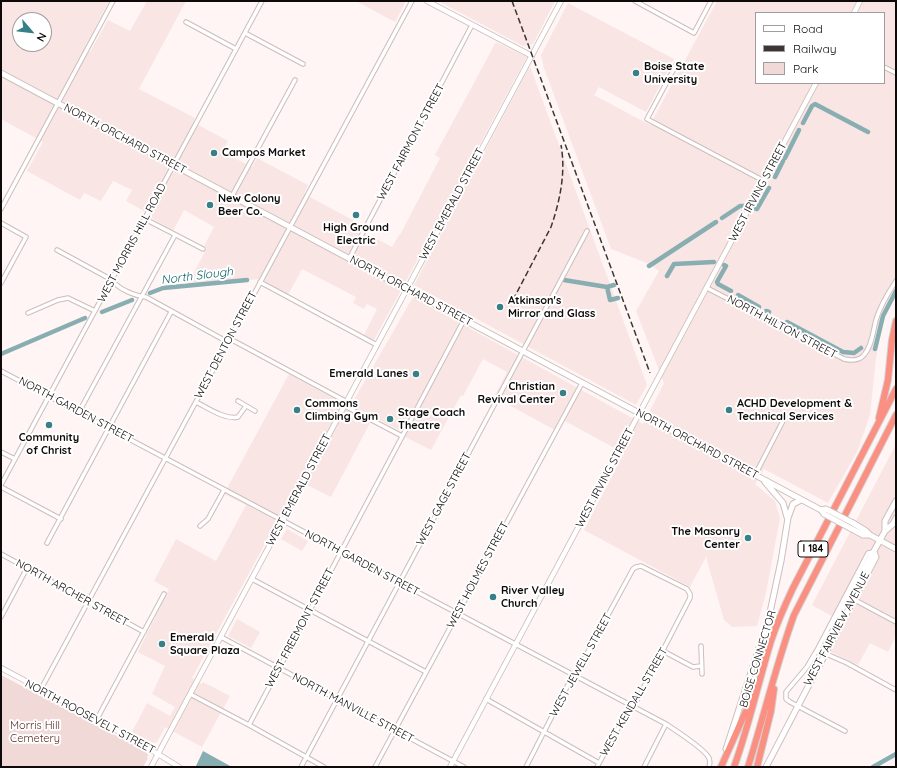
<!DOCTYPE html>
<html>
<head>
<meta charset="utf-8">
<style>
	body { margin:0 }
	#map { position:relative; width:897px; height:768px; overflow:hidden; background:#fef5f4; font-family:Quicksand,sans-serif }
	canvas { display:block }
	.frame { position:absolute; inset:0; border:2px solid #0e0a09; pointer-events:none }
	.legend { position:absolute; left:755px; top:12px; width:130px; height:72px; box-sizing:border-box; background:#fff; border:1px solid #9f9d9d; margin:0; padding:5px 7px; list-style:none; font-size:12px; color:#0e0a09 }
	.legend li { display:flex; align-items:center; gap:8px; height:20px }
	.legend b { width:20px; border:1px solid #9f9d9d }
	.north { position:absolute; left:12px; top:12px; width:40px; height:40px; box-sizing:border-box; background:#fff; border:1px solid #9f9d9d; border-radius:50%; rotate:118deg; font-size:11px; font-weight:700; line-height:16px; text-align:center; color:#0e0a09 }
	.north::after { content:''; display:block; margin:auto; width:14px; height:18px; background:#388087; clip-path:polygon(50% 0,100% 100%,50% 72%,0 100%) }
</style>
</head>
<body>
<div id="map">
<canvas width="897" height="768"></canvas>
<div class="frame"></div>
<ul class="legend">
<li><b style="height:5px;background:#fff"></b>Road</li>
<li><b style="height:5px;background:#3b3635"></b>Railway</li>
<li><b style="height:11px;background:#f0d9d6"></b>Park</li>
</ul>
<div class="north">N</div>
</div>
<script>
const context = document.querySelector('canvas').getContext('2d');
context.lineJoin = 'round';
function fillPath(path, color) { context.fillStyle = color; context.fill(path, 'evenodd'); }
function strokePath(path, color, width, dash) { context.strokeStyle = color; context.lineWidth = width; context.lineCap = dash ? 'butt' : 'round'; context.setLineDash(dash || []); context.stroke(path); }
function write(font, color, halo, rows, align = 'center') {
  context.font = font + ' Quicksand,sans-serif'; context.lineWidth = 4; context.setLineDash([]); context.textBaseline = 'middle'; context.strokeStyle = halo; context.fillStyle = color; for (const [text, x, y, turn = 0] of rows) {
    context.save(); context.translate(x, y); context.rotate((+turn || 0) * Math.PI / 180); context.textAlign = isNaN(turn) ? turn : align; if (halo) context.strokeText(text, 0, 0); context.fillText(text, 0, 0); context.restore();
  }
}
fillPath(new Path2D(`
	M1,1H109L84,49L90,52L108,20L130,31L147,1H186L139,89L195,118L193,122L228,141L222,152L252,167L257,158L308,185L304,194L362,225L360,230L392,247L399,235H400L440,158L435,155L496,42L527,57L374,340L364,335L377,309L367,304L364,309L353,303L356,297L302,269L288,295L258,279L186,287L207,248L204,246L214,227L184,210L173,231L150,217L151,215L126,201L132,190L113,181L101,201L84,193L80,200L27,171L43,142L1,119ZM20,20H44V44H20Z
	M356,1H406L395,22Z
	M438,1H555L533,44L523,46Z
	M717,1H896V296L885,315L876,358L870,415L857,452L828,503L764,469L755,484L775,501L780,518L766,593L757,626L732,627L724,620L706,557L690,587L584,530L624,453L561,419L555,430L494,397L507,372L483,359L463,396L461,395L431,450L405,437L406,434L351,405L413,297L643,424L664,383L636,311L659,271L649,264L611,249L544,68L541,55L568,3L674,59L646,112L599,87L594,95L650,125ZM756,13H884V83H756Z
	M530,66L647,385L636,405L414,285Z
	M289,374L340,402L339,405L370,423L331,497L299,481L192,678L202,684L203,682L230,696L202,747L165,727L157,742L153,743L132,732L147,703L170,716L175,707L152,694L165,666L138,652L169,589L154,581L176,539L216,561L246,505L224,494Z
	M896,444V636L888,652L870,643L858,665L829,651L844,623L812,605Z
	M287,529L308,541L302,551L281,539Z
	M237,619L260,632L251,648L228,636Z`), '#f9e6e4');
fillPath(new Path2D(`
	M1,675L145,751L148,755L147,758H148L143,767H1Z`), '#f0d9d6');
fillPath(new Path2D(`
	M203,751L232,767H197L196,766Z`), '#88aeb2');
strokePath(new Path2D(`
	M803,123L812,106L815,104L868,132
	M785,158L799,130
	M775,177L783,161
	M754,208L757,209L769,188
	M722,218L740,206H744
	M724,265L726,266L717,282L718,284L731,291
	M649,266L716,222
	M667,276L674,264L714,262
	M564,280L607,287L614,285
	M607,287L610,300L618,298
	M150,293L163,288L247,280
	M738,295L759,307
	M766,311L769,312
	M102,312L132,300
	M787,322L843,352L854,353L861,348
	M875,349L883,316L896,291
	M1,354L85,318
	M873,767L896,754`), '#88aeb2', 4.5);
const minor = new Path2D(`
	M635,1L694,33L711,1
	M186,22L236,49
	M245,33L303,64
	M676,65L647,119L764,181
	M884,67L896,73
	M232,196L295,80
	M1,209L113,1
	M145,219L203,249
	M1,223L26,237L1,283
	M57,250L112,280C118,289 135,296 146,297L224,340L234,341L347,402
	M349,259L472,25
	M260,282L377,345
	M707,288L844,359C852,361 859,361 864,355C872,346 873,331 876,320C880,306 888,293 896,281
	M28,313L58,300L68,298L95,311
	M1,371L666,724C675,730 705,749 709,758C710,761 710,764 709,767
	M238,401L255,411
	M196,402C208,408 225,420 238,417L246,406
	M345,406L402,436
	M79,412L175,235
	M1,452L15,459
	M755,475L784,419
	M1,485L262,1
	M1,487L61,519
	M200,526L208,519L224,490
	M47,543L171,312
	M1,554L144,632
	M252,579L426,672
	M853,599L896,622
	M1,617L27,568
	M221,637L464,767
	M701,646L702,674
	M663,651L693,667L701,666
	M824,653L847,663L896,690
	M41,689L412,1
	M190,694L249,725L324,767
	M486,699L599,763
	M97,719L164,594
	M249,725L464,320
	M845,731L790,702L786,699V692L807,667L817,650L868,553L874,552
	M301,767L587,231
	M375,767L582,383
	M526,767L570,681L577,672L633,569L636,567L641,566L687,589L690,594V598L635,704L628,710L597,767
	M644,767L666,724`);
const tertiary = new Path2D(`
	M427,1L532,56
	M854,13L860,1
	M1,668C61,700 122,731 179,767
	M151,767L561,1
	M450,767L816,83`);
const secondary = new Path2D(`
	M1,73L821,510
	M765,482L783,503L787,517
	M853,523L866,531L870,535L896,549
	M850,528L863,535H870
	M885,531L893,524L896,518
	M831,635L841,611L885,531V521L896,501
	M726,749L769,617L781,561L788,518L793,504L801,500
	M766,767L876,557L874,552`);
const motorway = new Path2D(`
	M879,418L888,380L892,340L896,321
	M721,767L754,693
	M734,767C749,726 758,683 771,641C777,623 785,605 793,588L896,389
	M748,767C764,716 776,665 794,615L896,415
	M757,767L771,711L774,689`);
strokePath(minor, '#ccbebc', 5.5);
strokePath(tertiary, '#ccbebc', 6);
strokePath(secondary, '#ccbebc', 7);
strokePath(motorway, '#d4d3d3', 8);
strokePath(minor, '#fff', 3.5);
strokePath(tertiary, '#fff', 4.5);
strokePath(secondary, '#fff', 5);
strokePath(motorway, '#fa8f82', 6);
strokePath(new Path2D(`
	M512,1L650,373
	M513,300L551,227C560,201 566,172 561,145`), '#3b3635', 1.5, [6, 3]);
const secondaryBridge = new Path2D(`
	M821,510L826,509L853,523
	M821,510L824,514L850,528`);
strokePath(secondaryBridge, '#ccbebc', 7, []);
strokePath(secondaryBridge, '#fff', 5);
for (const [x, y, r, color] of [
	[636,73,4,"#388087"],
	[214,153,4,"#388087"],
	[210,205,4,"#388087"],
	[356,215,4,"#388087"],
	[500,307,4,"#388087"],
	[416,374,4,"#388087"],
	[563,393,4,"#388087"],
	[297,410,4,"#388087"],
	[729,410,4,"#388087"],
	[390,419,4,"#388087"],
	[49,425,4,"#388087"],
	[748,538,4,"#388087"],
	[493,597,4,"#388087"],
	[162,644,4,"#388087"]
]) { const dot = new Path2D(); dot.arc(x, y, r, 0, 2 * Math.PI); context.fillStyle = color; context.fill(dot); strokePath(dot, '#fff', 1.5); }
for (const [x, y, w] of [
	[813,549,30]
]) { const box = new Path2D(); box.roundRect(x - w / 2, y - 8, w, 16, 3); context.fillStyle = '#fff'; context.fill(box); strokePath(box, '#0e0a09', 1); }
write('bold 10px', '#0e0a09', null, [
	["I 184",813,549]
]);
write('bold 11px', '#0e0a09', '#fff', [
	["Boise State",644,67],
	["University",644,80],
	["Campos Market",222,153],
	["New Colony",218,199],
	["Beer Co.",218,212],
	["High Ground",356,228,"center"],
	["Electric",356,241,"center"],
	["Atkinson's",508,301],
	["Mirror and Glass",508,314],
	["Emerald Lanes",408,374,"right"],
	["Christian",555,387,"right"],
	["Revival Center",555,400,"right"],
	["Commons",305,404],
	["Climbing Gym",305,417],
	["ACHD Development &",737,404],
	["Technical Services",737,417],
	["Stage Coach",398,413],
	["Theatre",398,426],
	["Community",49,438,"center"],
	["of Christ",49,451,"center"],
	["The Masonry",740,532,"right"],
	["Center",740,545,"right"],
	["River Valley",501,591],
	["Church",501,604],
	["Emerald",170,638],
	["Square Plaza",170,651]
], 'left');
write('11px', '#0e0a09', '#fff', [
	["NORTH ORCHARD STREET",125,139,28],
	["WEST FAIRMONT STREET",411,142,-62],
	["WEST IRVING STREET",758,192,-62],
	["WEST EMERALD STREET",452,204,-62],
	["WEST MORRIS HILL ROAD",132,243,-62],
	["NORTH ORCHARD STREET",411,291,28],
	["NORTH HILTON STREET",782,327,28],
	["WEST DENTON STREET",226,345,-62],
	["NORTH GARDEN STREET",76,410,28],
	["NORTH ORCHARD STREET",697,444,28],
	["WEST IRVING STREET",605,478,-62],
	["WEST EMERALD STREET",299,490,-62],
	["WEST GAGE STREET",444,499,-62],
	["NORTH GARDEN STREET",362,563,28],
	["WEST HOLMES STREET",478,575,-62],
	["NORTH ARCHER STREET",72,593,29],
	["WEST FREEMONT STREET",300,628,-62],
	["WEST FAIRVIEW AVENUE",837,629,-62],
	["BOISE CONNECTOR",758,659,-73],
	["WEST JEWELL STREET",581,665,-61],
	["WEST KENDALL STREET",634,702,-60],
	["NORTH MANVILLE STREET",353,708,28],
	["NORTH ROOSEVELT STREET",90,717,28]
]);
write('11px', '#5a2a25', '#fff', [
	["Morris Hill",35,726],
	["Cemetery",35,739]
]);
write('italic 12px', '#0c5e64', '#fff', [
	["North Slough",197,276,-7]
]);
</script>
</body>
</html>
